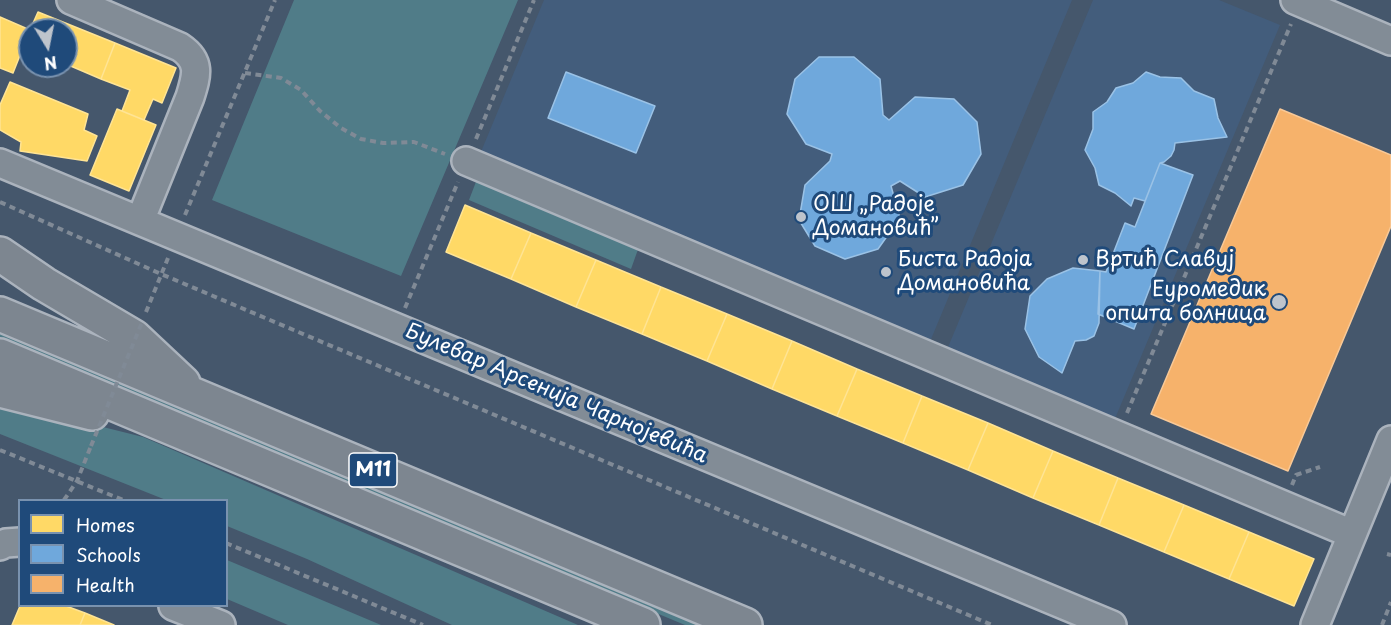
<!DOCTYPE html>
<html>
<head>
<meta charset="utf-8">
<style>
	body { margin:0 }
	#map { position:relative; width:1391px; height:625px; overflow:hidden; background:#45576c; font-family:"Playpen Sans",sans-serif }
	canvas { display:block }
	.legend { position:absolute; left:18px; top:499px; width:210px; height:108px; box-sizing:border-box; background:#1f4a7a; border:2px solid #7992af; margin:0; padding:8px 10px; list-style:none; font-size:18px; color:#fff }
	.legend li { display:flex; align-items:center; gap:12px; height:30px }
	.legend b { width:30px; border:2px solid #7992af }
	.north { position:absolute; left:18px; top:18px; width:60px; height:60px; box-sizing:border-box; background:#1f4a7a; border:2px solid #7992af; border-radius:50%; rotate:170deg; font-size:16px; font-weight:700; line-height:24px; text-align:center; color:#fff }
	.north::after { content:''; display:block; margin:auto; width:21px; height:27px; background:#bec4cc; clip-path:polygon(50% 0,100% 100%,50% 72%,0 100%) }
</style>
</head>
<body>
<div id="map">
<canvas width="1391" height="625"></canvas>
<ul class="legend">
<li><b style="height:16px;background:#ffd966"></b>Homes</li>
<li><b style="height:16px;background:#6fa8dc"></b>Schools</li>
<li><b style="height:16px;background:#f6b26b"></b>Health</li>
</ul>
<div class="north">N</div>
</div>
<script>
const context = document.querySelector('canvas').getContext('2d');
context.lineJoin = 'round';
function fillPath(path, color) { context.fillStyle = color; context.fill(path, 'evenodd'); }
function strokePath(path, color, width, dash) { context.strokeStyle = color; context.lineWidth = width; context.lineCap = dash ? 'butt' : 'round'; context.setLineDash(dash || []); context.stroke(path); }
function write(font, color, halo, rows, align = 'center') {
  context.font = font + ' "Playpen Sans",sans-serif'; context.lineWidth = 6; context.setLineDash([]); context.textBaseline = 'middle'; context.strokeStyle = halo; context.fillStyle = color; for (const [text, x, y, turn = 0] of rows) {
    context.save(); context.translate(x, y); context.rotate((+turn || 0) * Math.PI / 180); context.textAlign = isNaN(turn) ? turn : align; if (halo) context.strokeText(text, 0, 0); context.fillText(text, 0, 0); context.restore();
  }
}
fillPath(new Path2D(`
	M544,0H1072L929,344L478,159Z
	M1093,0H1219L1280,25L1114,421L946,352Z`), '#435d7c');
fillPath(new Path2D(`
	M294,0H518L401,276L212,200Z
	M479,174L641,241L631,269L469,200Z
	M0,322L722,625H685L0,340Z
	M0,407L71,419L143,437L578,625H452L307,559L227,526L226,500H166L0,434Z
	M226,560H227L381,625H288L227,599Z`), '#507c88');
const homes = new Path2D(`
	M38,12L115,43L101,79L66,64V30H30Z
	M0,17L30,30L13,73L0,68Z
	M30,31V50L24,47Z
	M115,43L176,68L162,103L153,99L144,120L122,111L130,90L101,79Z
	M10,82L88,114L84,130L97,136L87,161L20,151L21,142L0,130V105Z
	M117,109L156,125L129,191L90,175Z
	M465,205L531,233L511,279L446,252Z
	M531,233L596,260L576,307L511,279Z
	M596,260L661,287L642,334L576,307Z
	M661,287L727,314L707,361L642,334Z
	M727,314L792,341L772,389L707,361Z
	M792,341L857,369L837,416L772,389Z
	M857,369L922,396L903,443L837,416Z
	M922,396L988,423L968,470L903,443Z
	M988,423L1053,451L1033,498L968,470Z
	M1053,451L1118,478L1099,525L1033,498Z
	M1118,478L1184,505L1164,552L1099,525Z
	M1184,505L1249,532L1229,579L1164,552Z
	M1249,532L1314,559L1294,606L1229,579Z
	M20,606H66L85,613L80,625H12Z
	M85,613L114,625H80Z`);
fillPath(homes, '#ffd966');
strokePath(homes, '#ffe494', 1.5);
const schools = new Path2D(`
	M819,57H854L880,79L883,115L889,120L915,97L954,99L977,122L981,154L963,185L925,197L900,181L891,186L900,218L878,249L845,259L815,246L799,220L805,185L830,161L832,154L806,144L787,114L795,79Z
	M566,72L655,106L636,153L548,118Z
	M1146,72L1160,77L1181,78L1194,91L1214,99L1218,118L1227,137L1175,143L1174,150L1171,156L1164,162L1160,163L1145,201L1134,198L1131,206L1115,193L1099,185L1095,168L1085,150L1093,129V112L1107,102L1116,88L1133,83Z
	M1160,163L1193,175L1134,329L1098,314L1100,271L1106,272L1125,223L1135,227Z
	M1073,268L1100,271L1099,323L1094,336L1086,340L1075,341L1062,373L1039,357L1025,329L1030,296L1047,279Z`);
fillPath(schools, '#6fa8dc');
strokePath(schools, '#9ac2e6', 1.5);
const health = new Path2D(`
	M1280,109L1391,155V226L1288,471L1151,414Z`);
fillPath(health, '#f6b26b');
strokePath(health, '#f9c997', 1.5);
const minor = new Path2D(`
	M71,0L180,47C201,61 197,75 190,97L140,221
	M1295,0L1391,41
	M466,161L1352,534
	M0,163L1112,625
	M0,546L6,543L20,542
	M173,606L221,625
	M1315,625L1391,440`);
const highway = new Path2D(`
	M0,254L44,284L134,337L183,383
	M0,314L745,625
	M0,356L643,625
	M0,390L92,413`);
strokePath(minor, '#abb3bd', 32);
strokePath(highway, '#abb3bd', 38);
strokePath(new Path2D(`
	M245,73L281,78L301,90L320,111L341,128L361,139L383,143L414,142L445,154
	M476,139L534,0
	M0,202L161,274L992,625
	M185,215L275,0
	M405,308L458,182
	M146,312L168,258
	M1127,413L1291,24
	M0,450L123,500
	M1292,485L1296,475L1320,467
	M64,500L77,481L91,446
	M226,543L423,625
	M1387,554L1391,555
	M1382,625L1391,602`), '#808a96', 4, [6, 4.5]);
strokePath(minor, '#828c96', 27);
strokePath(highway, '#7d8690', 33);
strokePath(new Path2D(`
	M91,446L143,320`), '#808a96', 4, [6, 4.5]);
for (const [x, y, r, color] of [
	[801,217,6,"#bec4cc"],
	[1083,260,6,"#bec4cc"],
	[886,272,6,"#bec4cc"],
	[1279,302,8,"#bec4cc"]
]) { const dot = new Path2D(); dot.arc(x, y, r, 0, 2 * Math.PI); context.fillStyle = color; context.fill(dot); strokePath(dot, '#1f4a7a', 2); }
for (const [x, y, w] of [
	[373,470,48]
]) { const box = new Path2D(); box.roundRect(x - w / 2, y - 17, w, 34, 4.5); context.fillStyle = '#1f4a7a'; context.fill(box); strokePath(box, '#fff', 1.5); }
write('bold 20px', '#fff', null, [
	["M11",373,470]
]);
write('21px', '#fff', '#1f4a7a', [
	["ОШ „Радоје",813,205],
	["Домановић”",813,229],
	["Биста Радоја",898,260],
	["Домановића",898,284],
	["Вртић Славуј",1095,260],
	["Еуромедик",1266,290,"right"],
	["општа болница",1266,314,"right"]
], 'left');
write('21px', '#fff', '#1f4a7a', [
	["Булевар Арсенија Чарнојевића",556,394,23]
]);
</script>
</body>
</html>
